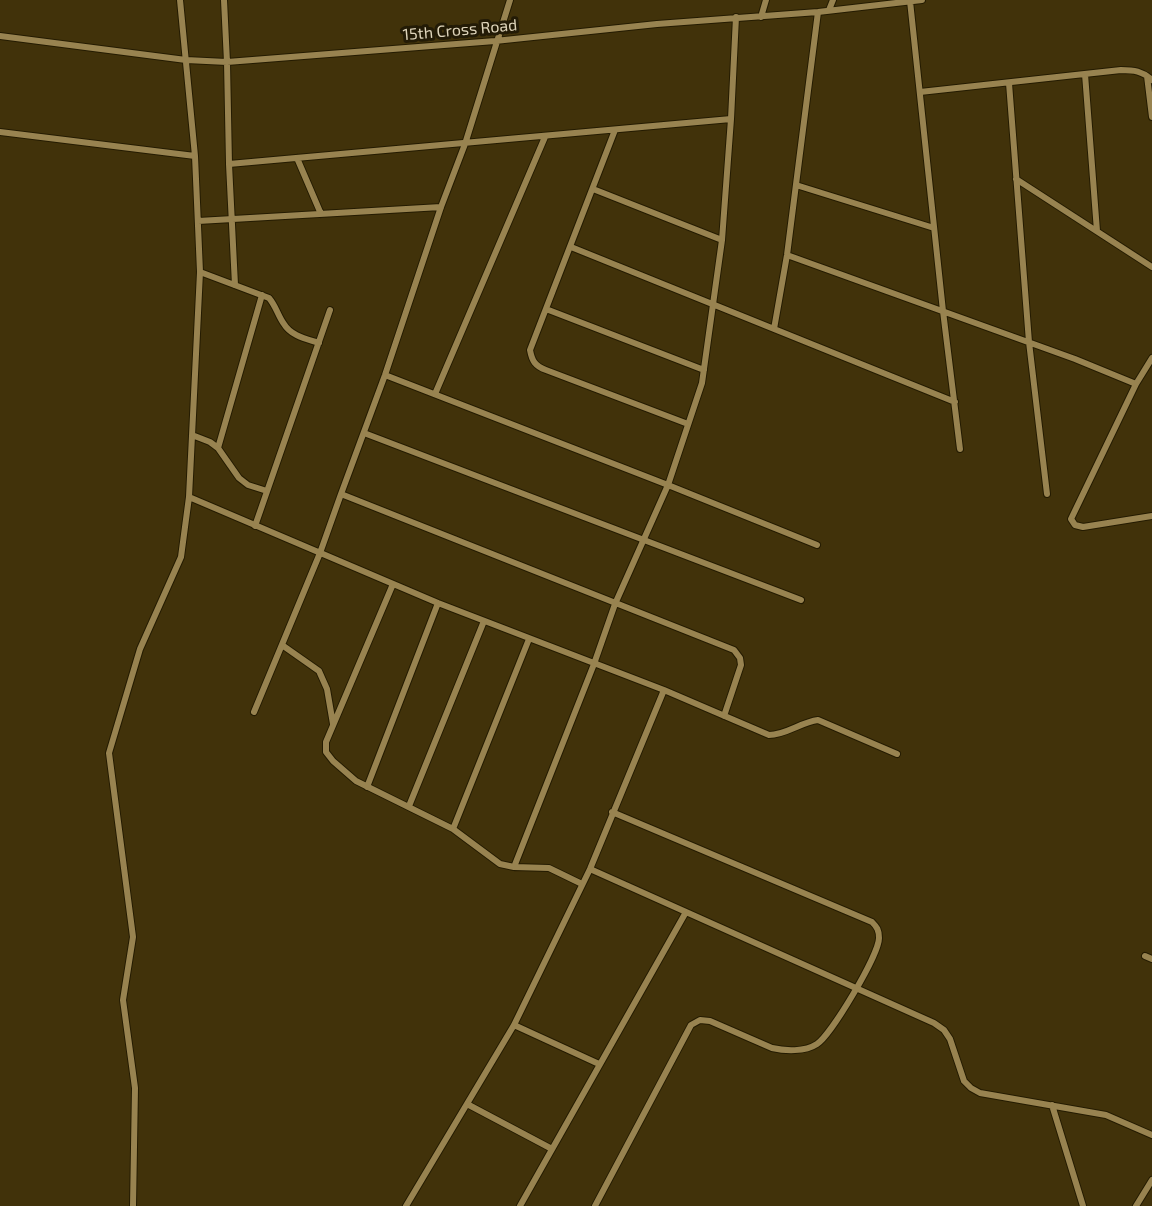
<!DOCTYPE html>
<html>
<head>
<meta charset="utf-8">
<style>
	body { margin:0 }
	canvas { display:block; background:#41320a }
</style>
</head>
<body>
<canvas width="1152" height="1206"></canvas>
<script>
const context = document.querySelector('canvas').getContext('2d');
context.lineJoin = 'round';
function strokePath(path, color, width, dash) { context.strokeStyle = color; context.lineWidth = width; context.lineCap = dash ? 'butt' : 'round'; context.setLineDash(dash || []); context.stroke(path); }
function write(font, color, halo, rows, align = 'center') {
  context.font = font + ' "Exo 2",sans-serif'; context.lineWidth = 6; context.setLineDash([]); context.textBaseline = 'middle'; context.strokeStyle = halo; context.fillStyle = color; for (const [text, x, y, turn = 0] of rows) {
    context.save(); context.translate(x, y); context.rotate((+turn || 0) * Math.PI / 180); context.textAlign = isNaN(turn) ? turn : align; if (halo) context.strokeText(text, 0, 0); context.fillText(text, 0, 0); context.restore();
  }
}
const minor = new Path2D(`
	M180,0L195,156L200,272L189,497L438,603L664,690L769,735C786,735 801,722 818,720L897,754
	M224,0L227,62L229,164L235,285
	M910,1L943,311L960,449
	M829,10L833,0
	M761,17L766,0
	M0,36L186,60L227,62L495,41L657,24L818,12L922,0
	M1085,74L1097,231
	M1147,76L1152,117
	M1009,83L1029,342L1047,494
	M920,92L1121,70C1134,70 1142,71 1152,80
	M731,119L722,240L702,383L668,485L817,545
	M615,130L530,350C532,361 535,366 546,370L688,424
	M0,132L195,156
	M297,158L321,214
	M229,164L731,119L736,17
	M1016,179L1152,267
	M796,185L934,228
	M593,189L722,240
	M198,221L441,207
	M571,247L955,402
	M787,255L1075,359L1136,384
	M200,272L269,298C276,306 278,316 284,324C291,336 307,339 319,343
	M546,309L704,370
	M774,329L787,255L818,12
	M1152,358L1136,384L1071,519L1075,525L1083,527L1152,516
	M385,375L668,485L615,604L594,664L514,867
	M435,394L545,137
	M364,433L801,600
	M192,435L210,442L218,448L239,478L248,485L267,491
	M218,448L262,295
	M341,494L385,375L441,207L465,144L510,0
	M255,526L330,310
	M393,584L326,742V752L333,761L356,781L453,829L500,864L514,867L549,868L582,884
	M282,645L319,671L327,689L333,724
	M254,712L320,553L341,494L734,650L740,658L741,665L724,716
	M367,787L438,603
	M409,806L484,621
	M453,829L529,639
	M590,869L934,1023L944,1030L950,1039L964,1081L971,1088L980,1093L1106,1115L1152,1135
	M1145,956L1152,959
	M514,1025L599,1064
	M467,1104L552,1149
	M1052,1105L1083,1206
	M133,1206L135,1088L123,1000L133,937L109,753L140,649L181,557L189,497
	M406,1206L514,1025L590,869L664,690
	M520,1206L686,912
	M595,1206L691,1025L700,1020L710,1021L772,1048C785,1051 805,1052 817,1044C831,1035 879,955 879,938C879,930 877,927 872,922L612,812
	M1136,1206L1152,1180`);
strokePath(minor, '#241b01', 8);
strokePath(minor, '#988350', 6);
write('16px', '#ded4ba', '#231b06', [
	["15th Cross Road",460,30,-5]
]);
</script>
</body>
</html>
